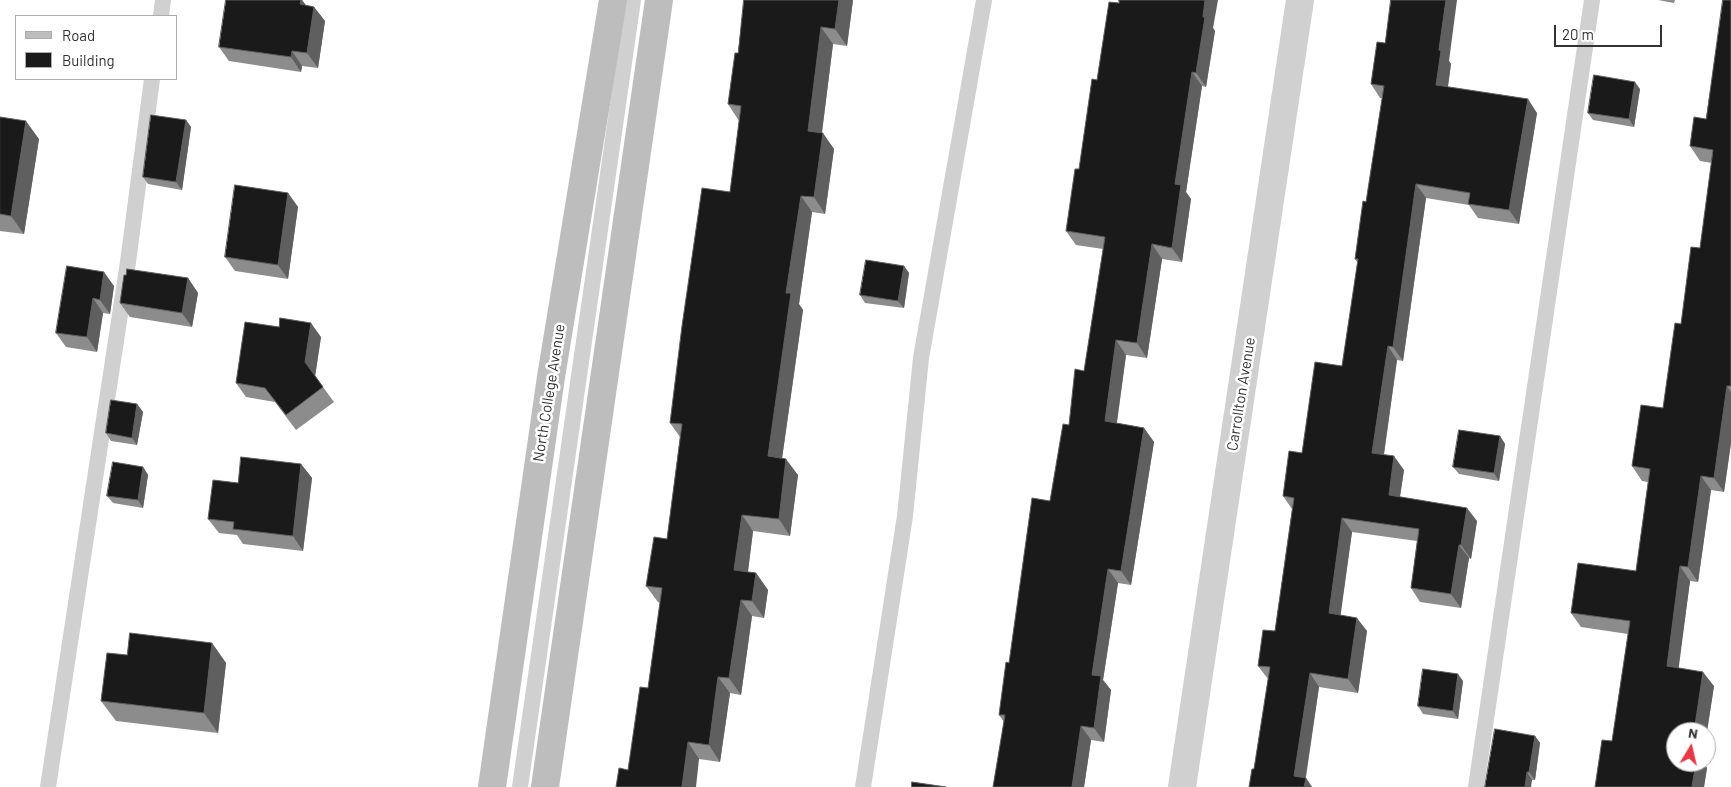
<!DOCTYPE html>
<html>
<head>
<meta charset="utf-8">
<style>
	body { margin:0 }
	#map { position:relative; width:1731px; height:787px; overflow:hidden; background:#fff; font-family:Barlow,sans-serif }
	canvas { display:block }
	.legend { position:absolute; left:15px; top:15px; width:162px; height:65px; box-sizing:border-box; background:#fff; border:1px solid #adadad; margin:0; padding:6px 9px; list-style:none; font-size:15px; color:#333 }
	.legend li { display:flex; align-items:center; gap:10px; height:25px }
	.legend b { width:25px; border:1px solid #adadad }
	.north { position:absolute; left:1666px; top:722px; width:50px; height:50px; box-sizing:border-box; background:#fff; border:1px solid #adadad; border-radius:50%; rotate:9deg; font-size:14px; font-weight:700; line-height:20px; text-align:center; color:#333 }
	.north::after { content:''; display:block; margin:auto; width:18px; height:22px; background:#e63946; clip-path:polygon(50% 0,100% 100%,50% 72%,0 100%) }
	.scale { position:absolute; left:1554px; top:25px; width:108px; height:22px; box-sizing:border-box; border:2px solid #333; border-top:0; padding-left:6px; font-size:15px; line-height:18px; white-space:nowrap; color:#333; -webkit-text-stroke:4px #fff; paint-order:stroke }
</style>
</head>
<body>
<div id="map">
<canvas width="1731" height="787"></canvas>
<ul class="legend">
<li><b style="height:6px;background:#bdbdbd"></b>Road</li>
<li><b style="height:14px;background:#1a1a1a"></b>Building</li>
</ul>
<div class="north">N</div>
<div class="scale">20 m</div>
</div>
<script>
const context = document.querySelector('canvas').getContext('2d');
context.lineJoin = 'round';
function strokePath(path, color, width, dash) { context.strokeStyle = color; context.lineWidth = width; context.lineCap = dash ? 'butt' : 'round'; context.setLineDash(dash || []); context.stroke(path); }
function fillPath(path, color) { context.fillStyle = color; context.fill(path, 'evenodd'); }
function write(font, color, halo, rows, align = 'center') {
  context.font = font + ' Barlow,sans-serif'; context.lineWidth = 5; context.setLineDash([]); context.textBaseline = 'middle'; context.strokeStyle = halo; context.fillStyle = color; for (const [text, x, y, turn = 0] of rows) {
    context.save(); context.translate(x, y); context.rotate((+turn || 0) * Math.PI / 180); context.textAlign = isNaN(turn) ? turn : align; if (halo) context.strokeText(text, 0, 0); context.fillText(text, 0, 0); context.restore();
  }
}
strokePath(new Path2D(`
	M161,16L163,0
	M48,787L128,262L152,79
	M520,787L633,0
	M863,787L905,516L921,358L984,0
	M1476,787L1592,0`), '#d0d0d0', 16);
strokePath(new Path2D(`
	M1182,787L1300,0`), '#d0d0d0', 28);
strokePath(new Path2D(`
	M492,787L551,377L613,0
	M545,787L659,0`), '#bdbdbd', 28);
fillPath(new Path2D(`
	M302,0L306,5L314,7L325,21L318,68L302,66L301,72L229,61L219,47Z
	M744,0H853L847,46L833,44L822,133L834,149L825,214L812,212L799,304L803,310L782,458L798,475L790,536L753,531L748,572L756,573L768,590L764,618L752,616L741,695L730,693L720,762L699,759L628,770L648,688L660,603L658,602L646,586L667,539L680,437L670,423L730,192L739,121L728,104L738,53Z
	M1658,0H1675L1674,3Z
	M1731,0V443L1724,492L1711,490L1698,582L1690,581L1678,668L1714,686L1706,738V732L1676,762H1703L1707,768L1704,787H1595L1612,741L1628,634L1581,627L1571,613L1636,571L1648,482L1642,481L1632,466L1663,408L1681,324L1700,248L1712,163L1700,161L1690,146L1706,119Z
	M1213,28L1215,31L1206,87L1202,86L1186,192L1191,199L1182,262L1162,259L1147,358L1126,355L1117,423L1144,428L1154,442L1131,585L1118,583L1103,680L1111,690L1104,742L1091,740L1084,787H993L1004,722L999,715L1009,663L1069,425L1084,371L1103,249L1076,245L1066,231L1079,169Z
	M1385,43L1449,61L1451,64L1448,87L1537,113L1519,224L1478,218L1469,205L1426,198L1403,361L1397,360L1384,455L1404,470L1400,497L1477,521L1471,559L1469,558L1461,608L1420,602L1411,588L1417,541L1352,532L1340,615L1367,631L1358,693L1319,687L1306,778L1312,787H1249L1254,769L1268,679L1258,666L1275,631L1292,509L1283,496L1342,366L1358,263L1355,259L1366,202L1382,98H1380L1371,84Z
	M1640,89L1634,127L1593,120L1588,113Z
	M0,117L39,139L24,234L0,231Z
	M186,120L191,127L182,190L148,184L143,177Z
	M288,193L298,207L288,279L235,271L225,257Z
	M67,266L114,286L110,314L103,313L97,352L66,347L56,333Z
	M904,266L909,273L904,308L865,303L860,295Z
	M188,278L198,293L192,327L130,317L120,303Z
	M321,337L315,376L334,402L296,430L275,402L246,397L236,383Z
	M137,404L143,412L137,445L111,441L106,433Z
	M1500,436L1505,444L1499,481L1459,474L1453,467Z
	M301,464L312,478L303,551L243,544L237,535L219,533L208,519L238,483Z
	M143,467L148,475L143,508L113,503L107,496Z
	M212,643L226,663L218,733L116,721L101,701L127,655Z
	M1463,681L1458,719L1423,714L1418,706Z
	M1535,736L1540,743L1535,780H1532L1485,787Z`), '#8c8c8c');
fillPath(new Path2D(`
	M301,0H302L311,13L300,4Z
	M839,0H853L847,46L835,29Z
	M1205,0H1218L1213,28L1215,31L1206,87L1196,73Z
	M1446,0H1457L1449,61L1451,64L1446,99L1436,85L1439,50Z
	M314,7L325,21L318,68L307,53Z
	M821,27L833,44L820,147L808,131Z
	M292,51L302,66L301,72L291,57Z
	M1192,72L1202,86L1186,192L1191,199L1182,262L1172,248L1175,184Z
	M1635,82L1640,89L1634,127L1629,119Z
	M1528,99L1537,113L1519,224L1509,210Z
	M186,120L191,127L182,190L176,182Z
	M26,121L39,139L24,234L11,216Z
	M823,133L834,149L825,214L814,197Z
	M1416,184L1426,198L1403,361L1393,347Z
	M288,193L298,207L288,279L278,265Z
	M801,196L812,212L799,304L803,310L780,473L768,456L786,293Z
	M1152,244L1162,259L1147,358L1137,343Z
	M904,266L909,273L904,308L898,301Z
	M104,272L114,286L110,314L100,300Z
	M188,278L198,293L192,327L182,313Z
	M93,298L103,313L97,352L87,337Z
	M311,323L321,337L315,377L305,362Z
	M1116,340L1126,355L1115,435L1105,421Z
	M1388,346L1397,360L1382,467L1372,453Z
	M1727,386L1731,392V443L1724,492L1714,478Z
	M137,404L143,412L137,445L132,438Z
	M1144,428L1154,442L1131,585L1121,571Z
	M1500,436L1505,444L1499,481L1494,473Z
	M1394,456L1404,470L1398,509L1389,495Z
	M786,459L798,475L790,536L779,519Z
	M301,464L312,478L303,551L293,536Z
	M143,467L148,475L143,508L138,500Z
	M1701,476L1711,490L1698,582L1688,567Z
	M1467,508L1477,521L1471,559L1461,545Z
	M742,515L753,531L746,586L734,570Z
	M1342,518L1352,532L1339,627L1329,613Z
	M1459,545L1469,558L1461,608L1451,594Z
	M1680,566L1690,581L1677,681L1667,666Z
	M1108,569L1118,583L1103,680L1111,690L1104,742L1094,728L1092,675Z
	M756,573L768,590L764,618L752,601Z
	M741,600L752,616L741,695L729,678Z
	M1357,618L1367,631L1358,693L1348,679Z
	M212,643L226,663L218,733L204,713Z
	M1703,672L1714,686L1706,738V732H1694Z
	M1310,673L1319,687L1304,787L1294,776Z
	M1458,674L1463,681L1458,719L1453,711Z
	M718,677L730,693L720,762L709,745Z
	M1081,726L1091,740L1084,787H1072Z
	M1535,736L1540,743L1535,780L1529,772Z
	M688,742L699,759L696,787H682Z
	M1696,762H1703L1707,768L1704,787H1692Z
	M1527,772L1532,780L1531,787H1525Z
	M1306,778L1312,787H1304Z`), '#5f5f5f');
const building = new Path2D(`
	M226,0H301L300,4L314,7L307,53L292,51L291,57L219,47Z
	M744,0H839L835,29L821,27L808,131L823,133L814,197L801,196L786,293H791L768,456L786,459L779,519L742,515L734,570L756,573L752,601L741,600L729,678L718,677L709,745L688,742L682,787H616L619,768L628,770L640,687L648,688L662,588L646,586L654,537L667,539L682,424L670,423L682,326L702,188L730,192L741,106L728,104L735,53H738Z
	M1119,0H1205L1203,17H1205L1196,73L1192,72L1175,184L1181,185L1172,248L1152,244L1137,343L1116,340L1105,421L1144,428L1121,571L1108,569L1092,675L1101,676L1094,728L1081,726L1072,787H993L1005,715H999L1006,662L1009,663L1032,498L1050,501L1063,424L1069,425L1075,369L1084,371L1105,237L1066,231L1075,169H1079L1092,79L1097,80L1109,2L1119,3Z
	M1391,0H1446L1439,50L1441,51L1436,85L1528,99L1509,210L1468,204L1470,193L1416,184L1393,347L1388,346L1372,453L1394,456L1389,495L1467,508L1461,545H1459L1451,594L1411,588L1419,529L1342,518L1329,613L1357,618L1348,679L1310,673L1294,776L1306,778L1304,787H1249L1252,769H1254L1270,667L1258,666L1263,630L1275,631L1294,498L1283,496L1289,451L1302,453L1315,362L1342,366L1358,259H1355L1363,201L1366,202L1384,86L1371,84L1377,42L1385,43Z
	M1723,0H1731V386H1727L1714,478L1701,476L1688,567L1680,566L1667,666L1703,672L1694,732H1676V762H1696L1692,787H1595L1602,740L1612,741L1630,621L1571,613L1578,563L1636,571L1650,469L1632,466L1641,405L1663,408L1675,323L1681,324L1691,247L1700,248L1713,150L1690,146L1694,117L1706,119Z
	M1594,75L1635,82L1629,119L1588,113Z
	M151,115L186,120L176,182L143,177Z
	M0,117L26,121L11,216L0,214Z
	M235,185L288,193L278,265L225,257Z
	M866,260L904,266L898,301L860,295Z
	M67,266L104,272L100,300L93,298L87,337L56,333Z
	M127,269L188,278L182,313L120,303L124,275H126Z
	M280,318L311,323L305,362L323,387L286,415L265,388L236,383L245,322L279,327Z
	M111,400L137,404L132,438L106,433Z
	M1459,430L1500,436L1494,473L1453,467Z
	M241,457L301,464L293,536L233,529L234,522L208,519L213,480L238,483Z
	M113,462L143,467L138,500L107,496Z
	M130,633L212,643L204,713L101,701L107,653L127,655Z
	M1423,669L1458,674L1453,711L1418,706Z
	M1495,729L1535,736L1529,772H1527L1525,787H1485Z
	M912,782L946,787H912Z`);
fillPath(building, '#1a1a1a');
strokePath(building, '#5f5f5f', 1);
write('15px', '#333', '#fff', [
	["North College Avenue",549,393,-81],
	["Carrollton Avenue",1241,394,-81]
]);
</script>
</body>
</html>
